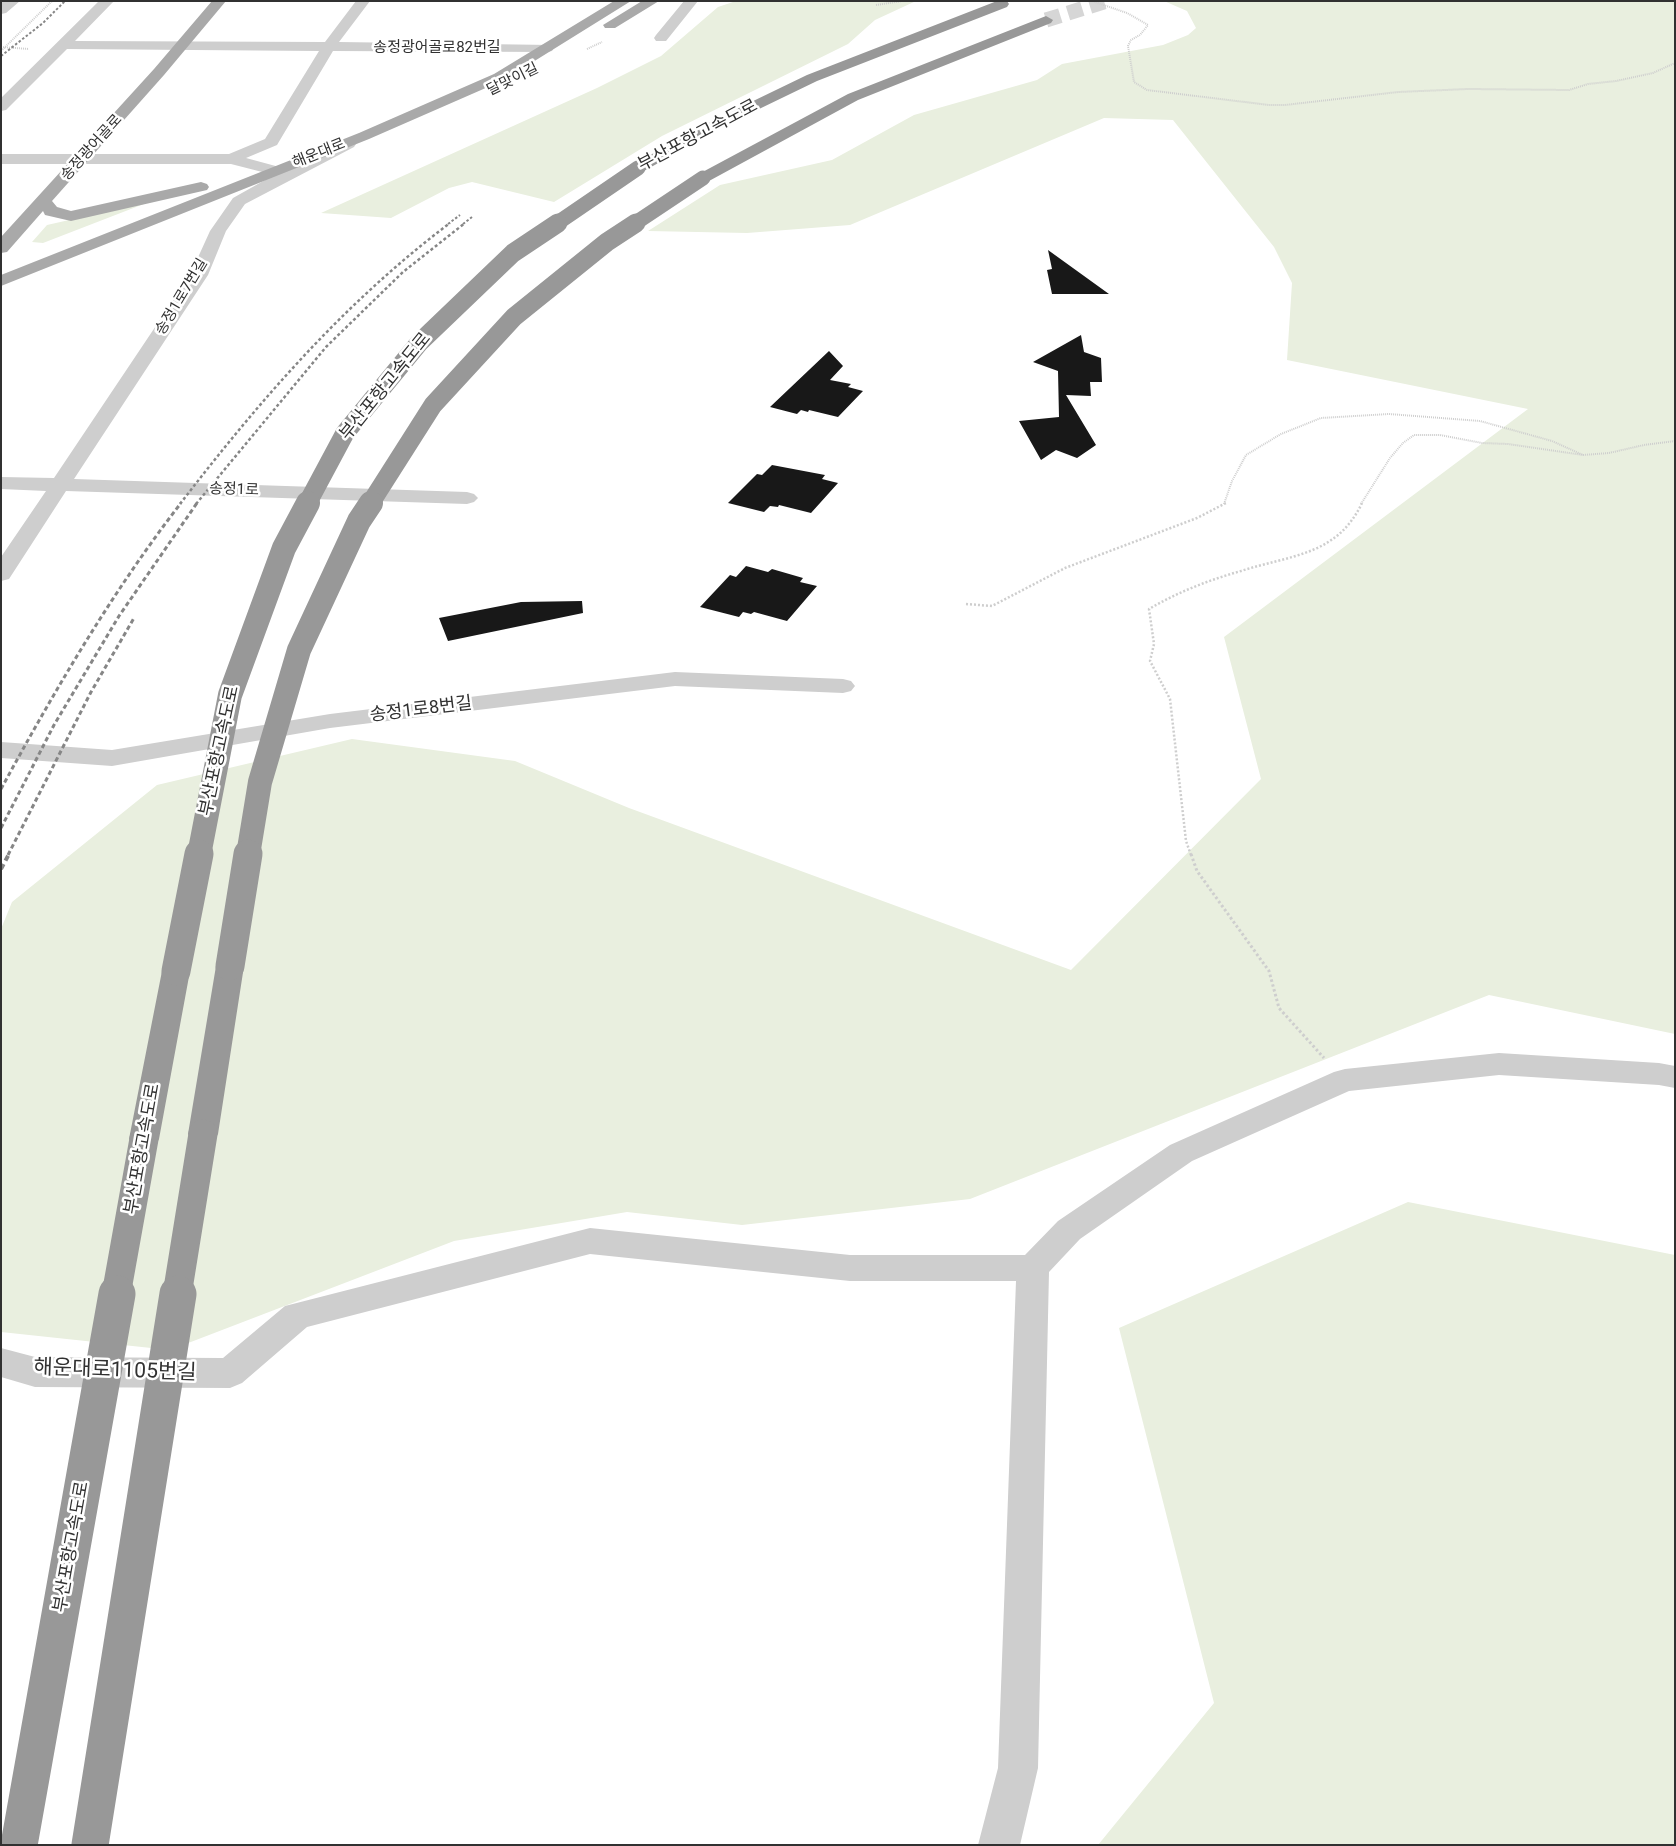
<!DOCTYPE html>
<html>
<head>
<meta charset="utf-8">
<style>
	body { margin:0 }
	#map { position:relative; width:1676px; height:1846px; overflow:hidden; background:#fff; font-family:Roboto,sans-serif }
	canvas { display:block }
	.frame { position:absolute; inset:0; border:2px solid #313131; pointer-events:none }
</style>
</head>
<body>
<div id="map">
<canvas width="1676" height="1846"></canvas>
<div class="frame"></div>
</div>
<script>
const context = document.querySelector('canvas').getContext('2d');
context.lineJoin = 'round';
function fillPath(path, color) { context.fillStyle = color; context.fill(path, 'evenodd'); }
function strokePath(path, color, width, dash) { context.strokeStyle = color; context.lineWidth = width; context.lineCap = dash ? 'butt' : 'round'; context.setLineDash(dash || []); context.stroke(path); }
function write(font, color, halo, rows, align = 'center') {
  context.font = font + ' Roboto,"Noto Sans KR",sans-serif'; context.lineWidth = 5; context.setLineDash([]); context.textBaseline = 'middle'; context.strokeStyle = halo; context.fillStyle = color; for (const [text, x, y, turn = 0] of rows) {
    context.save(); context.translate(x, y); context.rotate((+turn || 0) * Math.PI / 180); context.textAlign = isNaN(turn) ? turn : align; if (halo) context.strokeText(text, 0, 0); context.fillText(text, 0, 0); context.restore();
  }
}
fillPath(new Path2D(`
	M736,1H916L875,20L848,44L662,136L554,202L472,182L449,188L391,218L321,213L597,88L661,56L718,7Z
	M1164,1H1675V1034L1489,995L970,1199L742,1225L627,1212L454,1241L170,1350L1,1332V929L12,902L157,785L352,739L515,761L629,808L1071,970L1261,779L1224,637L1528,409L1287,360L1292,283L1274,247L1173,120L1104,118L850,225L747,233L648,231L720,185L832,160L914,115L1037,80L1062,64L1163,45L1188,35L1196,28L1187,11Z
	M149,202L43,243L32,242L47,225Z
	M1408,1202L1675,1255V1845H1098L1214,1703L1119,1328Z`), '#e9efdf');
fillPath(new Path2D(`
	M1048,250L1109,294H1052L1047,270L1052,269Z
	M1081,335L1084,352L1101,358L1102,382H1090L1091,396L1066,395L1096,445L1077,458L1056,450L1041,460L1019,421L1059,417L1058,371L1033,362Z
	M829,351L843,366L830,380L851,384L848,387L863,391L838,417L809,410L808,412L801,410L797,414L770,407Z
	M772,465L825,475L822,479L838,483L811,513L779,505L778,507L770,506L764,512L728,503L757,474L762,475Z
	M746,566L768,572L772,569L803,578L800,582L817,586L787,621L754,612L751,614L743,612L739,617L700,607L730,575L736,577Z
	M582,601L583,613L448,641L439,618L521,602Z`), '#181818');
strokePath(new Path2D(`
	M1046,20L1107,1`), '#d6d6d6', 15, [15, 8]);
strokePath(new Path2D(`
	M1092,1L1127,13L1148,25L1140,35L1131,40L1128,46L1134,82L1147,90L1269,105H1285L1398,92L1468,89L1569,90L1588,84L1616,81L1653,73L1675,63
	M876,5L902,1
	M1,47L29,49
	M587,49L602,42
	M1,51L52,1
	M1224,504L1232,481L1246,455L1281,434L1321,418L1389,414L1480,421L1552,441L1583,455L1609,453L1644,445L1675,441
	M1361,504L1390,458L1403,443L1414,435H1440L1482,443L1508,444L1583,455`), '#cecece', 2, [1, 1]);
strokePath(new Path2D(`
	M966,604L992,606L1065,568L1197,518L1226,503
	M1191,855L1186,841L1170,699L1150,661L1154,644L1149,609C1178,592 1209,580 1241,571C1290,555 1337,556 1362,503`), '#cecece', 2.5, [2, 2]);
strokePath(new Path2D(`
	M1191,854L1197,871L1269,971L1279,1008L1324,1058`), '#cecece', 3, [2.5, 2.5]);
fillPath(new Path2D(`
	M4,1H20L6,13L1,14V3Z
	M99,1H114L75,41L325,42L356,1H370L339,42L552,45L554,48L552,51L547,52L333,51L277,145L246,158L283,168L284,170L342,141H354L356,144L354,147L245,204L226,231L208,275L74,479L467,492L474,494L478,498L474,502L467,504L66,491L9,579L1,581V557L46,491L1,489V477L54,478L190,275L210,231L233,198L274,175L231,164H1V154H229L265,139L319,51L67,49L6,110L1,111V98Z
	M684,1H698L666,41H656L654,38L656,35Z
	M675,672L843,679L851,681L855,686L851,691L843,693L675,686L330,728L112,766L1,758V742L112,750L330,714Z
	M1499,1053L1659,1063L1675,1066V1088L1659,1085L1499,1075L1349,1091L1192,1161L1080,1239L1049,1272L1038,1768L1020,1845H978L998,1768L1016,1281H850L590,1254L307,1327L242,1383L230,1388L35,1387L1,1377V1348L35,1357L223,1358L285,1306L590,1228L850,1255H1025L1058,1221L1170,1145L1334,1072L1345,1069Z`), '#cecece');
fillPath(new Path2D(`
	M212,1H226L164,75L52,201L57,207L71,211L201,182L207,184L209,187L207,190L71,221L45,215L43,211L7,252L1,253V237L154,69Z
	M614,1H631L504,80L369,139L1,286V275L359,133L494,74Z
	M642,1H659L615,28H605L603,25Z`), '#a9a9a9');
fillPath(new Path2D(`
	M997,1H1007L1009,4L1007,7L817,81L726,125L644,171H632L630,168L632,165L716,119L807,75Z
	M1046,16L1053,20L1051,23L858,100L709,181H697L695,178L697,175L848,94Z
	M230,956L240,959L244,966L218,1134L214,1142L203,1146L192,1142L188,1134L216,966L220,959Z
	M176,961L186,964L190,971L159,1139L155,1147L144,1151L133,1147L129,1139L162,971L166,964Z`), '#989898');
strokePath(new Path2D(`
	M1,56L43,23L65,1
	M448,224L460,215
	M463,224L472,217`), '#868686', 2, [2.5, 2]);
strokePath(new Path2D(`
	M180,504C260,400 345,302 450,223
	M196,504L326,347L403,272L465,223`), '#868686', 2.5, [3, 2.5]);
strokePath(new Path2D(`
	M1,789C55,690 112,592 181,503
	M1,828L54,725L119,616L197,503
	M8,855L91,692L134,618`), '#868686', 3, [4.5, 3]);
strokePath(new Path2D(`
	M1,869L9,854`), '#868686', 4, [5.5, 4]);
strokePath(new Path2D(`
	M556,224L638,168
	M634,224L703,178`), '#989898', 15);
strokePath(new Path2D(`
	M307,504L345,433L419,343L513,253L558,223
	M370,504L433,405L514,317L607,242L636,223`), '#989898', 19);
strokePath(new Path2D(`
	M199,855L230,695L284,548L308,503
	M248,855L260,782L299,650L359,521L371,503`), '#989898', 24);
strokePath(new Path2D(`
	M230,966L248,854
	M176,971L199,854
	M116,1295L144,1139
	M177,1295L203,1134`), '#989898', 29);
strokePath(new Path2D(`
	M19,1845L117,1294
	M90,1845L178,1294`), '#989898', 37);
write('15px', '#313131', '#fff', [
	["송정광어골로82번길",437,48],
	["달맞이길",513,80,-26],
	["송정광어골로",92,148,-48],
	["해운대로",319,154,-22],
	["송정1로7번길",182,297,-59],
	["송정1로",234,490,2]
]);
write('18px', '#313131', '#fff', [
	["부산포항고속도로",698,136,-28],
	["부산포항고속도로",386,387,-51],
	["송정1로8번길",421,710,-7],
	["부산포항고속도로",220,751,-78],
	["부산포항고속도로",143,1149,-80],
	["부산포항고속도로",72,1547,-80]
]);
write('21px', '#313131', '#fff', [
	["해운대로1105번길",115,1371,2]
]);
</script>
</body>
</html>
